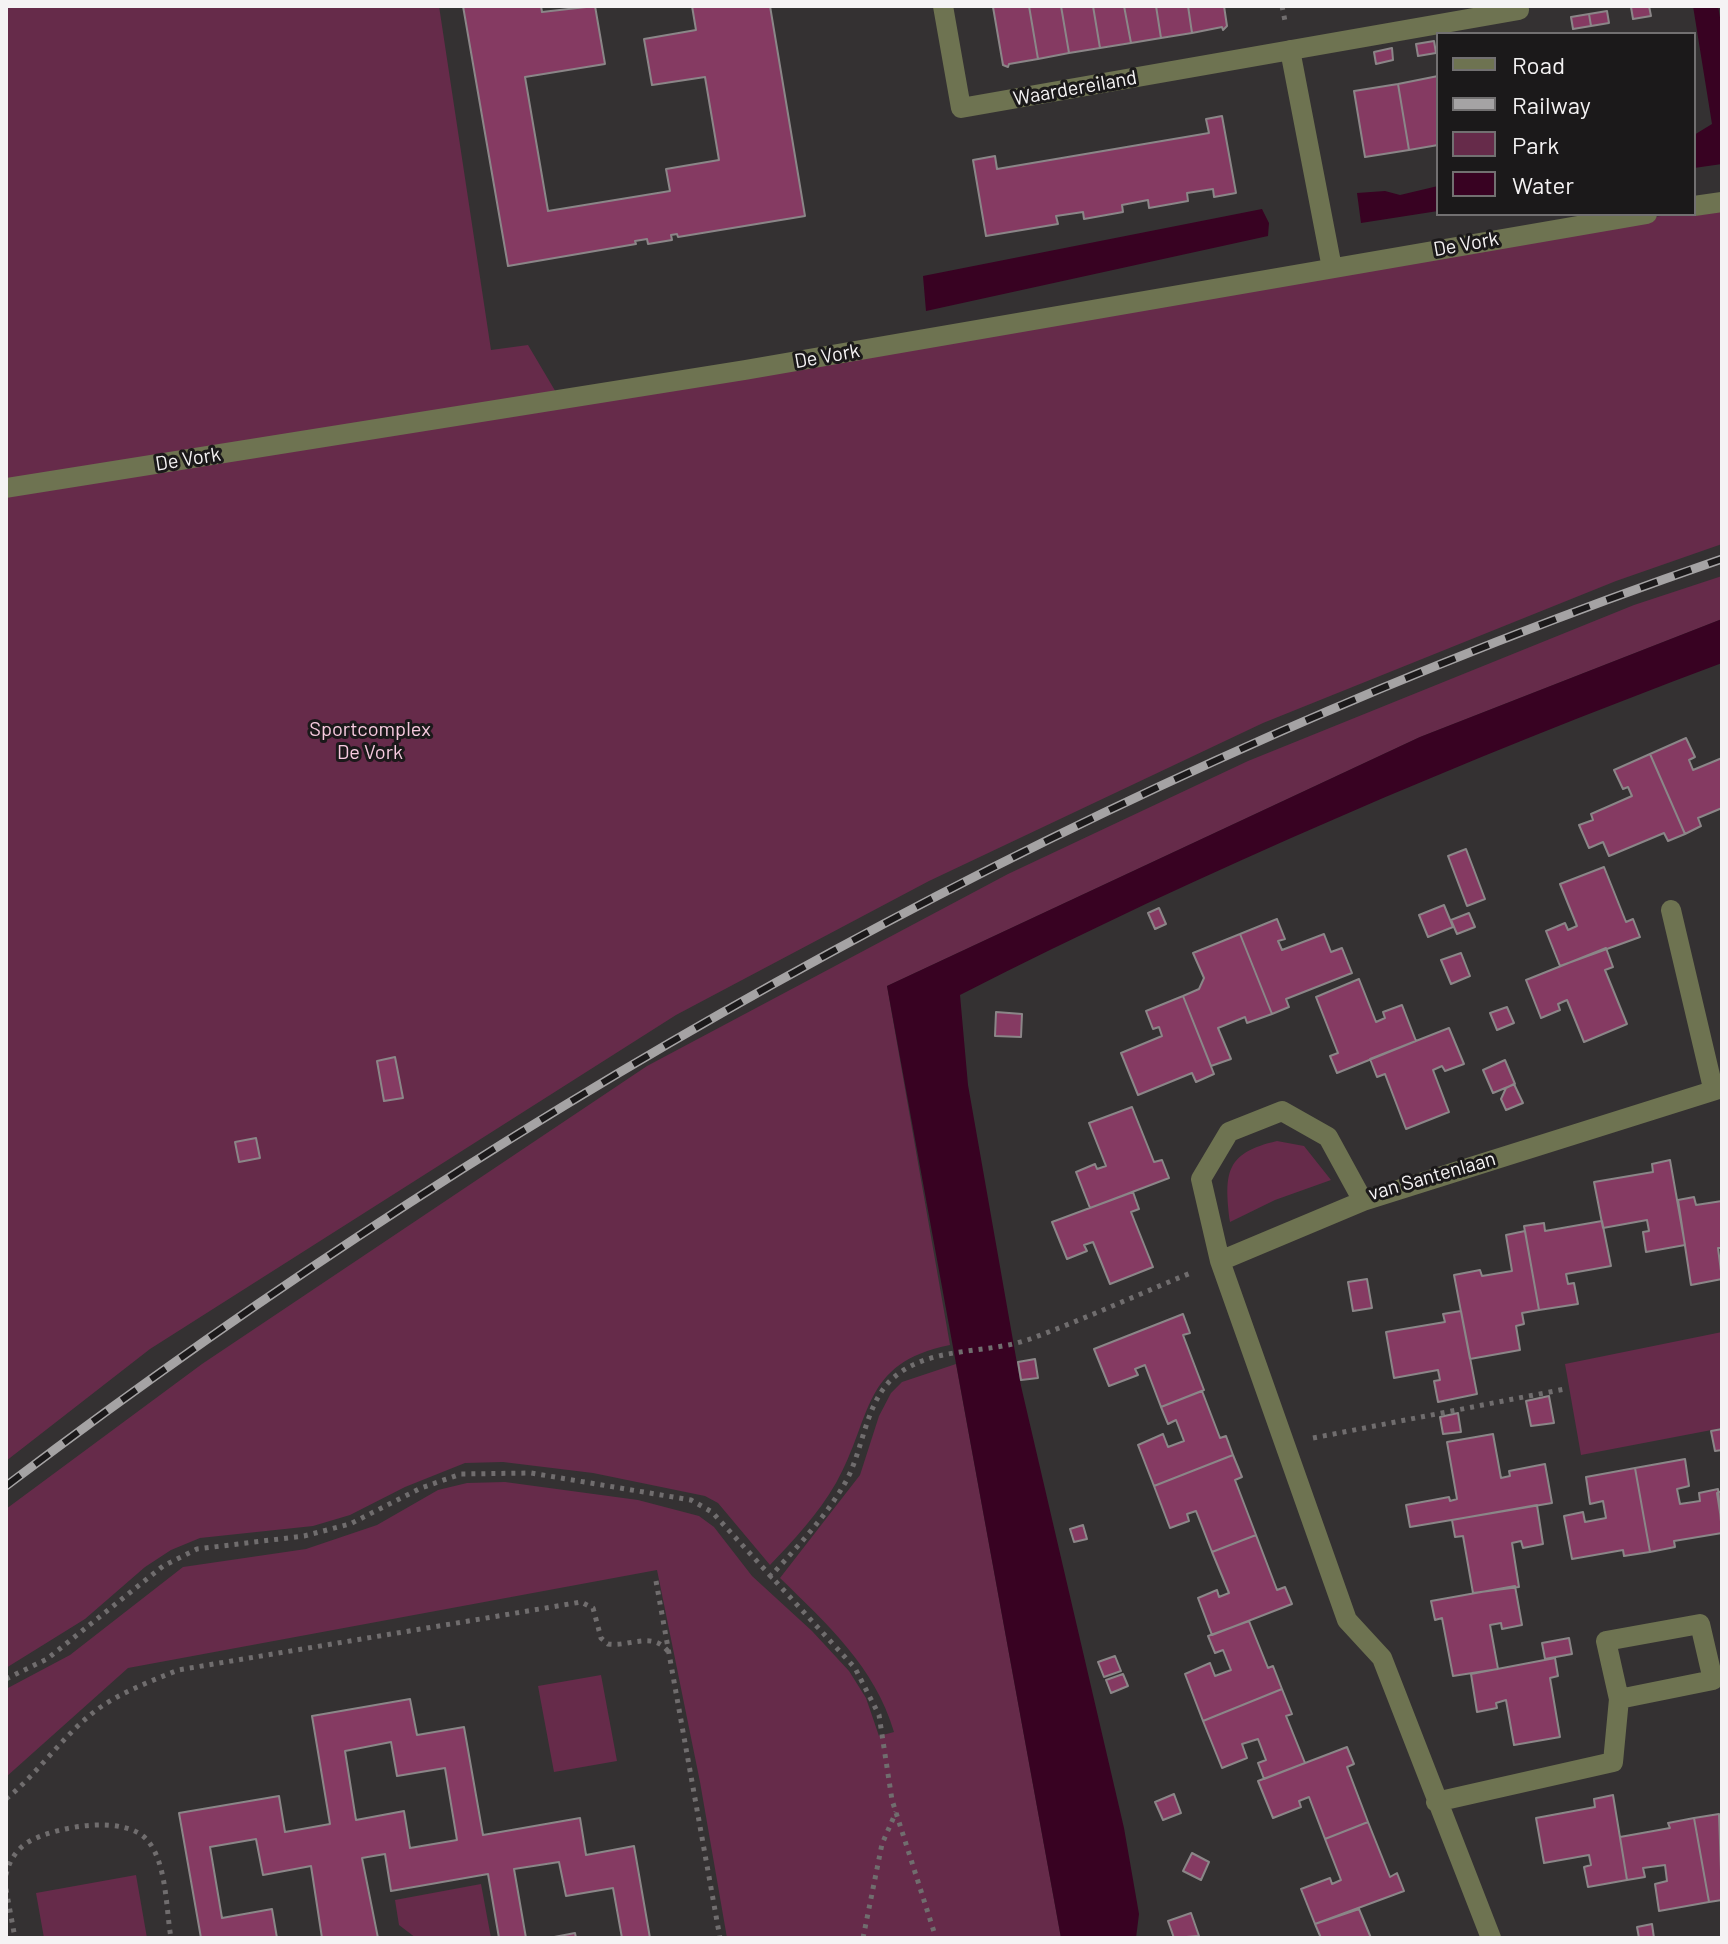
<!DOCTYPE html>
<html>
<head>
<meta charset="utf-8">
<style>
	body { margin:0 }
	#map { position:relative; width:1728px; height:1944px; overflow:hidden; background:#343132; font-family:Barlow,sans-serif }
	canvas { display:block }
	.frame { position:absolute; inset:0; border:8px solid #f5f3f4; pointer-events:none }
	.legend { position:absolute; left:1436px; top:32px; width:260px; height:184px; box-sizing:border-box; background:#1b191a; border:2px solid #727071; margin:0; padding:10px 14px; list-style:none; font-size:24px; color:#f5f3f4 }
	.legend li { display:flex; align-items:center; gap:16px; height:40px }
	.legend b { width:40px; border:2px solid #727071 }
</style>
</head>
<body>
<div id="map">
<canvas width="1728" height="1944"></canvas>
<div class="frame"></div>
<ul class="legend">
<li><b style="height:10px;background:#6e7351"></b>Road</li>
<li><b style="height:10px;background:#a5a3a4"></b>Railway</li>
<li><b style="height:22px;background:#662b4a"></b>Park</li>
<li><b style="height:22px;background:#380222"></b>Water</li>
</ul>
</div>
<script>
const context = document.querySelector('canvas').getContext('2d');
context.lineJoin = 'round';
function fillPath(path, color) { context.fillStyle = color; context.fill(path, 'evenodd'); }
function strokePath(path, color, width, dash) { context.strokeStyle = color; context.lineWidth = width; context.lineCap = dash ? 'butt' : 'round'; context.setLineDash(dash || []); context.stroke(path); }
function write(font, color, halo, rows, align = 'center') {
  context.font = font + ' Barlow,sans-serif'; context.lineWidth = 6; context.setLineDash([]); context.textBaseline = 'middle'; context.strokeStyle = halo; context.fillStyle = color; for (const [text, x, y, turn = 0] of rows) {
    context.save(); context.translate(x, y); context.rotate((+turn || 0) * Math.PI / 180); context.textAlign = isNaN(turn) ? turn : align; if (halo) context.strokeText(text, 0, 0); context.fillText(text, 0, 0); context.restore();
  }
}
fillPath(new Path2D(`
	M6,6H439L491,350L528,345L557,394L1673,214H1694L1722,206V544L1616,581L1263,723L929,881L676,1015L150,1349L6,1461Z
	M1722,576V619L1420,737L887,986L950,1345C860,1363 873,1418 836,1483C818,1514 794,1540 770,1565L718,1503L705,1496L593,1473L503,1462L465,1463L405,1487L350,1515L313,1526L200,1538L171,1550L145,1567L85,1619L6,1668V1509L202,1364L647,1066L1008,874L1248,761L1634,605Z
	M1277,1141L1304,1146L1331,1180L1275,1200L1230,1222C1224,1173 1225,1153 1277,1141Z
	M1722,1332V1428L1581,1455L1565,1364Z
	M956,1364L1061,1938H727L700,1782L657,1570L128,1668L6,1777V1689L70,1655L183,1567L306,1549L377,1525L438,1490L467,1483L505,1482L638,1500L699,1516L714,1527L752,1576L812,1631L849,1671L866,1698L879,1736L894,1732C875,1667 827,1624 780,1578L860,1475L879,1416L891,1393L902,1382Z
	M601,1675L617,1761L554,1772L538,1686Z
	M136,1875L147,1938H44L36,1893Z
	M481,1884L491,1938H416L399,1925L395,1900Z`), '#662b4a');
fillPath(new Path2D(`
	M1693,6H1718L1722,29V164L1694,168V135L1712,124Z
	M1438,186V211L1361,223L1357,193L1385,191L1400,195Z
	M1262,209L1269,223L1268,236L926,311L923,276Z
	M1722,619V663C1463,760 1207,869 960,995L968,1085L1021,1386L1124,1828L1139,1914L1136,1938H1061L887,986L1420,737Z`), '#380222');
const building = new Path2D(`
	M463,6H541L542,12L595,6L605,64L525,77L548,211L670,191L666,169L719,160L705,77L652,85L644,39L696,30L692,6H770L805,216L678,237L677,234L671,235L672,240L648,244L647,239L635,241L636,244L508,266Z
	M1029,6H1061L1069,53L1038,59Z
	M1029,6L1038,59L1009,64L1008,67L1003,65L993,7Z
	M1061,6H1093L1100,48L1069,53Z
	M1093,6H1124L1131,43L1100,48Z
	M1124,6H1156L1161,38L1131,43Z
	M1156,6H1188L1192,33L1161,38Z
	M1188,6H1224L1227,26L1223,30L1222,27L1192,33Z
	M1649,6L1651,16L1633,19L1631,7Z
	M1607,11L1609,23L1591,26L1589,14Z
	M1589,14L1591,26L1573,29L1571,17Z
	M1434,41L1436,53L1418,56L1416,44Z
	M1392,48L1393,60L1376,64L1374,52Z
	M1438,76V145L1409,150L1398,84Z
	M1398,84L1409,150L1365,157L1354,91Z
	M1222,116L1236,193L1214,197L1213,189L1187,193L1188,201L1149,208L1148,200L1122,205L1123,212L1084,219L1083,212L1056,216L1058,224L986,236L973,160L995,156L997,169L1209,133L1206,119Z
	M1686,738L1695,757L1689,760L1693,770L1722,758V808L1698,818L1701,826L1685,834L1650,754Z
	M1650,754L1685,834L1668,841L1664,833L1609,856L1603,842L1589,848L1579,825L1593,820L1591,814L1632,796L1628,787L1623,789L1614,770Z
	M1466,849L1485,899L1467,906L1448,856Z
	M1604,867L1626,922L1633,919L1640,937L1560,966L1546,931L1565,923L1568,930L1577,926L1560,884Z
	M1444,905L1453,927L1428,937L1419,915Z
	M1159,908L1166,924L1155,929L1148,913Z
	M1469,913L1475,927L1457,934L1451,920Z
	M1277,919L1285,939L1278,941L1282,950L1324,934L1331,952L1342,948L1352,973L1286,999L1289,1007L1272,1014L1240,934Z
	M1240,934L1272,1014L1247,1023L1245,1017L1218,1028L1231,1059L1211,1066L1183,996L1199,989L1204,978L1193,953Z
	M1606,948L1613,967L1605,970L1627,1024L1584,1042L1567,1000L1558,1004L1560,1010L1541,1018L1526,980Z
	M1461,953L1470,976L1451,984L1441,960Z
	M1359,979L1376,1022L1385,1018L1383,1012L1402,1005L1416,1041L1337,1073L1330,1056L1338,1053L1316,997Z
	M1183,996L1214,1074L1196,1082L1192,1073L1138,1095L1121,1053L1162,1036L1159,1027L1153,1029L1146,1011Z
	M1507,1007L1514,1023L1497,1030L1490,1013Z
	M996,1012L1022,1014L1021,1037L995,1036Z
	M1449,1028L1464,1064L1445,1071L1442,1066L1433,1070L1449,1112L1406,1129L1385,1074L1377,1077L1370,1059Z
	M395,1057L403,1098L384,1101L377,1061Z
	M1505,1060L1515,1084L1493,1093L1483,1070Z
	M1514,1084L1523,1103L1506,1110L1501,1099L1506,1088Z
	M1132,1107L1154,1162L1162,1160L1169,1178L1090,1208L1076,1172L1095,1164L1097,1169L1106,1166L1089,1123Z
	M256,1138L260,1158L239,1162L235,1142Z
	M1670,1160L1685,1245L1646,1252L1643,1232L1649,1231L1647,1220L1603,1228L1594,1182L1653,1172L1652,1164Z
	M1133,1192L1139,1209L1131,1212L1153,1267L1110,1284L1093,1242L1084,1245L1087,1251L1067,1259L1052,1222Z
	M1694,1197L1696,1205L1722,1201V1248H1718L1722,1279L1691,1285L1678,1200Z
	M1602,1221L1611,1266L1566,1274L1568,1284L1574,1283L1578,1304L1539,1310L1524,1226L1544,1223L1545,1231Z
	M1525,1231L1539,1310L1522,1313L1524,1324L1516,1326L1520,1350L1470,1359L1454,1275L1480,1270L1482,1276L1512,1271L1506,1235Z
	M1367,1279L1372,1308L1353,1311L1348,1282Z
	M1461,1311L1477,1394L1438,1402L1434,1381L1440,1380L1438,1370L1394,1378L1386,1332L1445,1322L1443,1314Z
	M1183,1314L1190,1333L1183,1335L1204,1390L1161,1407L1145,1365L1135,1369L1138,1375L1109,1386L1094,1349Z
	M1035,1359L1038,1378L1021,1380L1018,1362Z
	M1202,1391L1220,1438L1226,1436L1233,1455L1154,1486L1138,1445L1163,1434L1168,1447L1184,1441L1176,1420L1168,1424L1161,1407Z
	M1549,1396L1554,1423L1531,1426L1526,1401Z
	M1458,1413L1461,1432L1443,1434L1440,1417Z
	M1722,1429V1450L1715,1451L1711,1431Z
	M1493,1434L1501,1478L1510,1476L1509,1471L1545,1464L1552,1503L1410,1527L1406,1505L1449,1497L1450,1501L1457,1499L1447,1442Z
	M1233,1455L1242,1477L1235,1480L1256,1535L1212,1552L1196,1511L1187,1514L1189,1521L1170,1528L1154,1486Z
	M1685,1459L1689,1486L1677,1489L1680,1504L1700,1501L1699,1493L1718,1489L1722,1533L1674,1541L1675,1547L1650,1552L1635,1468Z
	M1635,1468L1650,1552L1624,1556L1623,1550L1572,1559L1564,1516L1583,1512L1585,1522L1606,1518L1603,1501L1590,1504L1586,1477Z
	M1722,1491V1525L1717,1493Z
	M1537,1505L1543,1544L1523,1548L1521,1541L1512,1543L1519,1587L1473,1593L1463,1536L1455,1537L1452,1520Z
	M1083,1525L1087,1539L1074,1542L1070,1529Z
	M1256,1535L1277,1590L1285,1587L1292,1604L1212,1635L1198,1598L1217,1590L1219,1597L1229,1593L1212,1552Z
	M1515,1586L1522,1625L1502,1629L1501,1623L1490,1625L1498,1669L1453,1676L1442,1618L1435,1620L1431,1601Z
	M1249,1621L1268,1668L1273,1666L1282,1689L1203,1721L1185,1674L1210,1663L1215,1676L1231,1670L1223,1650L1215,1653L1208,1636Z
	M1569,1638L1572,1654L1545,1659L1542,1643Z
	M1115,1656L1121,1671L1104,1677L1098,1662Z
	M1555,1658L1558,1676L1550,1678L1560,1737L1514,1745L1506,1700L1496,1703L1497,1708L1477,1712L1471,1674Z
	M1123,1674L1128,1686L1111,1693L1106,1680Z
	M1282,1689L1292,1714L1286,1716L1305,1763L1264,1779L1258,1763L1266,1760L1258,1739L1242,1744L1247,1758L1222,1768L1203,1721Z
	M410,1699L417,1735L464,1727L483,1835L580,1818L586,1855L634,1846L650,1938H622L613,1888L566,1896L559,1862L514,1869L526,1938H499L488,1874L391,1891L385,1854L362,1858L378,1938H322L311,1866L263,1875L256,1839L210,1847L222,1918L272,1909L277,1938H201L179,1813L279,1796L285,1832L330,1824L312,1716ZM391,1742L397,1776L445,1768L457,1840L410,1848L404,1811L356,1820L345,1751Z
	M1347,1747L1354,1764L1347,1767L1368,1822L1325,1839L1309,1797L1299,1801L1301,1807L1273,1818L1258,1781Z
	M1174,1794L1181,1813L1163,1820L1155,1802Z
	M1613,1795L1627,1880L1588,1887L1584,1867L1591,1865L1589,1855L1544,1863L1536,1818L1595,1807L1594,1799Z
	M1719,1814L1722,1900L1709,1902L1694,1818Z
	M1694,1818L1709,1902L1659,1911L1655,1884L1667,1881L1665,1865L1643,1868L1645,1877L1627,1880L1620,1837L1670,1828L1668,1823Z
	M1368,1822L1390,1877L1397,1873L1404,1891L1315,1924L1301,1889L1330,1878L1332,1884L1341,1880L1325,1839Z
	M1192,1853L1209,1862L1201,1880L1183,1871Z
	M1359,1909L1371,1938H1321L1315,1924Z
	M1191,1913L1199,1936L1174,1938L1168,1921Z
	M1652,1924L1654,1938H1639L1637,1927Z
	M575,1933L576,1938H549Z`);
fillPath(building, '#853a62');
strokePath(building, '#8b8688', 2);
strokePath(new Path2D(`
	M1282,6L1285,21
	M1313,1438L1565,1389
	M769,1578C796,1548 825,1518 845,1483C863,1452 865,1404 892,1379C929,1345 986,1355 1030,1339C1085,1319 1139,1294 1193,1272
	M656,1581L720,1938
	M6,1679L47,1659L163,1566L197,1549L304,1536L350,1524L421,1488L461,1474L531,1473L691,1500L712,1512L855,1668L879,1715L892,1800L936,1938
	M6,1799C37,1774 59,1741 89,1716C115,1694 147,1683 178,1670L581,1602L593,1608L601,1638L608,1644C630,1647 654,1630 669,1653
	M6,1875C9,1861 17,1848 30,1841C58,1826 126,1814 148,1841C167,1864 166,1910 171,1938
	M6,1889L15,1938
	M863,1938L882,1844L896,1812`), '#706d6e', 5, [4, 6]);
strokePath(new Path2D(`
	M943,6L961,108L1519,10L1518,6
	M1290,50L1332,268
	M1694,206L1722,202
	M6,488L745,370L1647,214
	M1671,910L1713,1088
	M1220,1261L1363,1201
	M1700,1624L1713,1680L1619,1699L1606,1641Z
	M1436,1802L1613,1762L1619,1699
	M1491,1938L1382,1658L1347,1620L1220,1261L1201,1179L1229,1132L1282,1111L1328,1137L1363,1201L1722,1088`), '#6e7351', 20);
const rail = new Path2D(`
	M6,1486C526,1092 1104,771 1722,559`);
strokePath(rail, '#a5a3a4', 9);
strokePath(rail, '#1b191a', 6, [18]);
write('20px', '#f5f3f4', '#1b191a', [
	["Waardereiland",1075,88,-10],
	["De Vork",1466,244,-10],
	["De Vork",827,356,-10],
	["De Vork",188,459,-9],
	["van Santenlaan",1432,1176,-16]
]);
write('20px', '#f7cadf', '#1b191a', [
	["Sportcomplex",370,729],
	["De Vork",370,752]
]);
</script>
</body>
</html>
